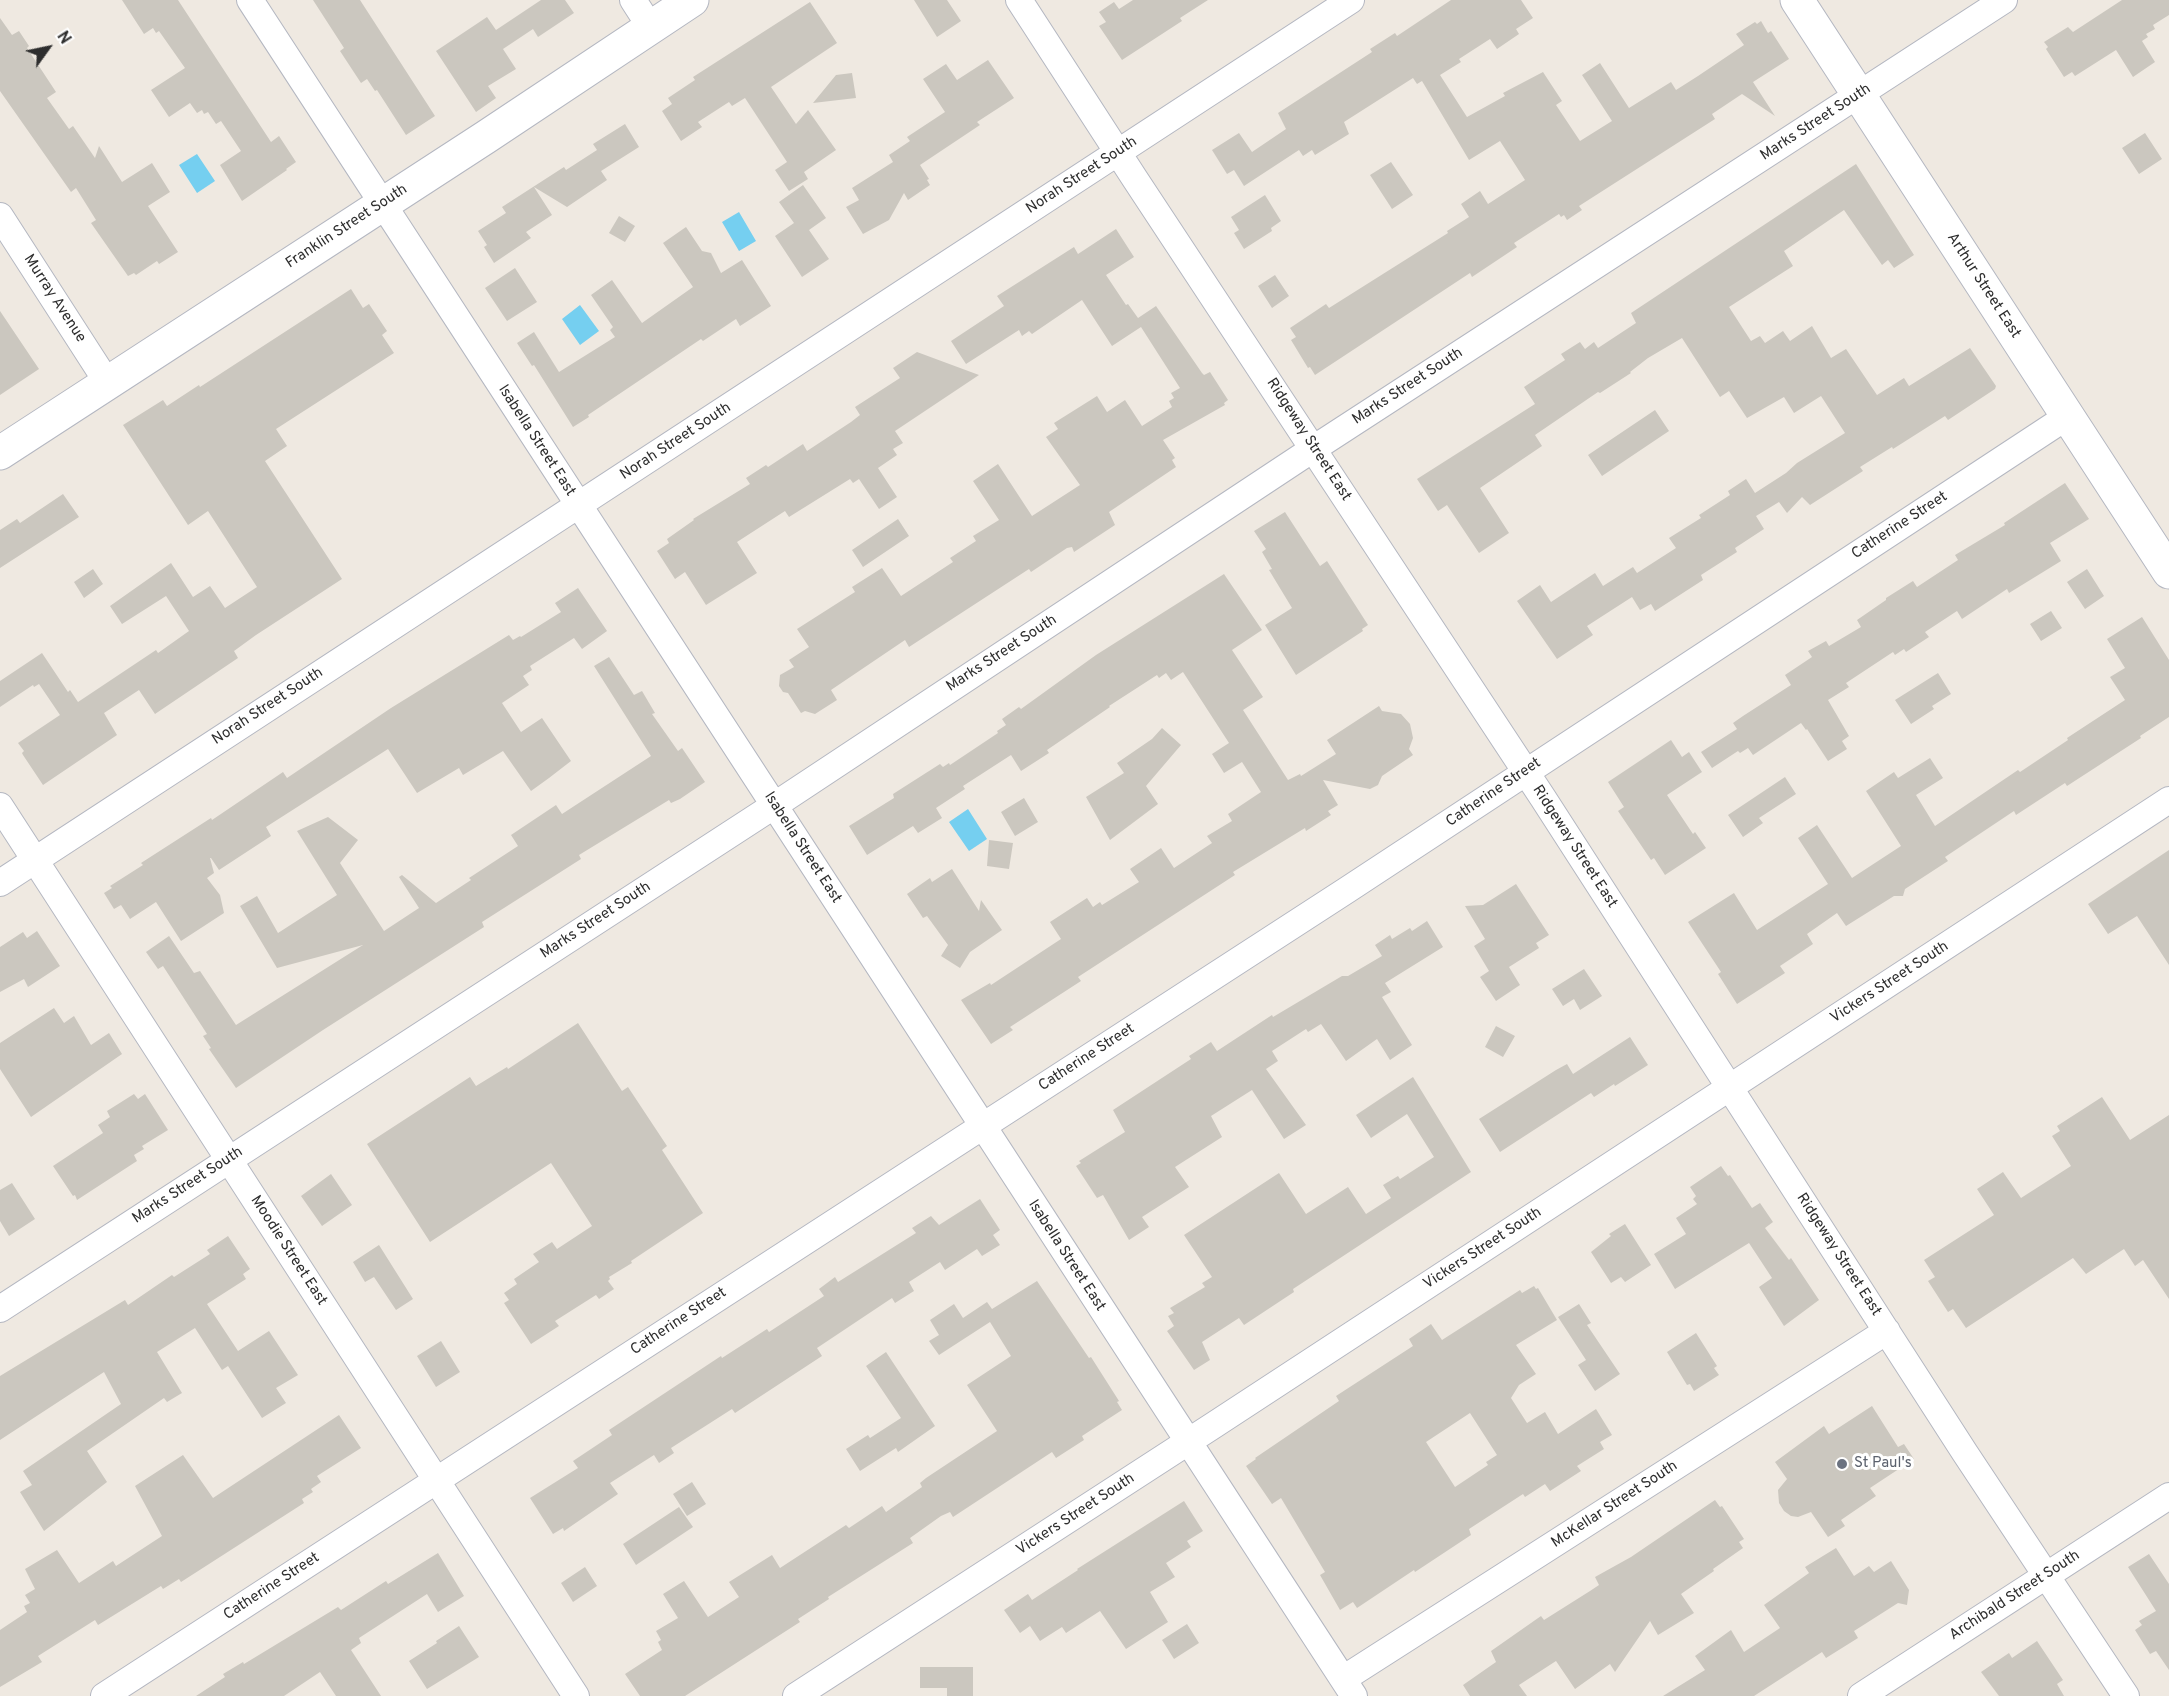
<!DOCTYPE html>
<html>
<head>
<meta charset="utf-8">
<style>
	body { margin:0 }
	#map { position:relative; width:2169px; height:1696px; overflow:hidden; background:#efe9e1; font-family:Overpass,sans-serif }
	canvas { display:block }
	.north { position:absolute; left:18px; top:18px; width:60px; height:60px; -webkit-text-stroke:4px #fff; paint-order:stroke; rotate:57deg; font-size:16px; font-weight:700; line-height:24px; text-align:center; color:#2e2e2e }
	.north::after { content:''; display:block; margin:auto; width:21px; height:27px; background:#2e2e2e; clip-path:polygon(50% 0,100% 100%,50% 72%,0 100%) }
</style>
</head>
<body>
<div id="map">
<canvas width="2169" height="1696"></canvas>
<div class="north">N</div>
</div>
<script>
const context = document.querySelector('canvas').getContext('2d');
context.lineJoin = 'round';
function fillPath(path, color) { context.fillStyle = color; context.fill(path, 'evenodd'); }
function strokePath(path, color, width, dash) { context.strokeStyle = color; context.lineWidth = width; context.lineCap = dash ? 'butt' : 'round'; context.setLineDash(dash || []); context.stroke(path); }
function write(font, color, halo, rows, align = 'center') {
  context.font = font + ' Overpass,sans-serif'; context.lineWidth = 6; context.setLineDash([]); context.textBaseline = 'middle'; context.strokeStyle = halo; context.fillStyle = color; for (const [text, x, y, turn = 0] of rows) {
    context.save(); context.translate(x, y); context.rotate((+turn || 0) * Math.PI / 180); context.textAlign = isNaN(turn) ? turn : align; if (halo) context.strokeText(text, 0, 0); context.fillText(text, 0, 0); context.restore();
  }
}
fillPath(new Path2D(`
	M197,154L215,181L197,193L179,165Z
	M739,212L756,241L739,251L722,222Z
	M580,305L599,331L580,345L562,319Z
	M968,809L987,839L969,851L949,822Z`), '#75cff0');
fillPath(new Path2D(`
	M122,0H178L271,142L279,136L296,162L286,169L287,170L242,201L220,165L241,151L221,121L216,124L208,112L204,114L202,110L197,113L190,103L169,117L151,90L185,68L159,31L156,33L153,28L144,34Z
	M313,0H360L435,116L406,135L377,90L375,91L367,79L361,83L340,51L344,48Z
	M541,0H565L574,13L538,37L533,29L503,49L516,69L488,86L496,98L476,112L436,51L487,17L496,30Z
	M914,0H947L961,21L937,37Z
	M1133,0H1208L1180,18L1182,21L1122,60L1099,26L1106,22L1099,12L1114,2L1119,9Z
	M1451,0H1521L1533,18L1516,29L1519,34L1497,49L1490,39L1459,59L1461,62L1440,75L1467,117L1505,96L1503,93L1543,72L1562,101L1556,105L1580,141L1612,121L1582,75L1600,63L1629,108L1671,82L1676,90L1698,76L1744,45L1736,34L1755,22L1757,24L1761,21L1768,33L1771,31L1789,59L1753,82L1775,116L1742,94L1712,114L1715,119L1579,206L1582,210L1567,220L1564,215L1561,217L1559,214L1514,243L1517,247L1472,277L1470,273L1315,375L1310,367L1308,368L1291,340L1296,337L1290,328L1326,304L1329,308L1448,233L1447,231L1469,217L1461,204L1480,191L1488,204L1525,180L1500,141L1469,160L1422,81L1417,84L1413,78L1344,122L1349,134L1315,155L1312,150L1303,156L1299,150L1244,186L1234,170L1227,174L1212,150L1239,133L1252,152L1286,129L1278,113L1372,52L1370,49L1395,33L1397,36Z
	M2122,0H2169V15L2153,25L2155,29L2146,34L2148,37L2142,41L2155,62L2133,77L2116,50L2075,76L2072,72L2064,77L2046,49L2048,47L2044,42L2068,27L2073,32Z
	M810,2L837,43L771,87L796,124L808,110L836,150L804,172L808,179L789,191L775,170L787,162L745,98L732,106L729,102L698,122L702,127L681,141L662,111L672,104L668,98L695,80L693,77Z
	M0,18L12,35L19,31L29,46L27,48L56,92L47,98L69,129L73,126L95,158L99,146L122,182L152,163L170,192L148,206L178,252L159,264L157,261L136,275L134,273L128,276L91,223L96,220L76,188L71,192L0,91Z
	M988,60L1014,98L977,122L980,125L920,165L929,179L927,180L930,185L908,200L904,193L889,220L863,234L846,207L859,200L852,188L893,162L889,155L910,141L907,137L945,112L923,79L946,64L957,80Z
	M852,73L856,98L813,103L836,75Z
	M625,124L639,147L601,171L607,180L567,207L534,187L552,215L526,232L531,238L494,263L484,247L487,245L478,231L506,213L502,207L564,167L566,170L597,150L593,144Z
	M2145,133L2162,159L2139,174L2122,148Z
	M1391,162L1413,195L1392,209L1370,175Z
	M1856,164L1914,255L1894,268L1888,260L1882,265L1844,210L1784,251L1793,266L1729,307L1751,341L1760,336L1765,343L1783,331L1790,341L1812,326L1831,358L1846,349L1877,395L1904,378L1909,386L1970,348L1996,386L1995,389L1948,420L1945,416L1893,449L1892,447L1860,467L1863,471L1810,505L1802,497L1787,513L1779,502L1756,516L1764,529L1735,548L1737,552L1701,575L1703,580L1655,611L1651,604L1640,610L1632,597L1587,626L1593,635L1557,659L1517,601L1540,585L1551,602L1595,573L1603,586L1633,567L1637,573L1676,548L1669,538L1701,518L1699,515L1730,495L1728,491L1746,479L1755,493L1786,473L1797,463L1845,433L1821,396L1794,413L1784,397L1747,418L1729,391L1720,397L1682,338L1648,358L1630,372L1631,373L1600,393L1598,392L1535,435L1542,446L1480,488L1509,533L1479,553L1447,505L1438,511L1417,479L1535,404L1524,387L1565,360L1561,354L1580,342L1585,349L1594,342L1598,348L1636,323L1631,313Z
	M803,185L826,218L809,230L829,259L802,277L775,236L794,223L779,202Z
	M1265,195L1281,221L1271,228L1272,231L1244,249L1234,233L1239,230L1231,217Z
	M619,216L635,226L625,242L609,233Z
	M686,227L702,251L711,253L721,273L742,260L771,306L740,326L736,319L703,341L701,339L588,415L589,417L573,427L534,365L532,366L517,343L534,332L559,372L615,337L610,330L613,327L591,295L612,280L642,323L693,287L663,243Z
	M1116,229L1134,257L1106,275L1126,305L1128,304L1138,318L1156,306L1202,373L1204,375L1210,372L1228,400L1224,403L1225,405L1163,440L1175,458L1172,460L1176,467L1109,512L1115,525L1074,552L1072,547L1067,548L1031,572L1029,569L909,647L905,640L831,690L837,700L815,714L805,711L801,713L788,693L783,692L779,686L780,675L794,667L789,660L809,647L797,629L855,592L852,587L882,568L901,596L953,562L950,558L976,541L973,536L999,520L973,481L998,464L1032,516L1080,485L1046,437L1058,429L1054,423L1097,396L1107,412L1125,400L1142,426L1172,407L1169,401L1174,398L1171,393L1180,388L1141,327L1112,346L1082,300L1032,334L1029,331L1022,336L1019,330L966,364L951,341L1004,306L997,296L1074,247L1078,254Z
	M515,268L537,302L507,321L485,288Z
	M1275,275L1289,296L1272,308L1258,286Z
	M351,289L363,308L369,304L387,331L382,335L394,353L276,429L287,446L265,461L342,579L256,635L234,651L238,658L155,714L139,690L104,713L117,735L43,785L23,755L22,753L24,751L18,743L60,715L39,684L34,687L33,685L0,707V681L42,653L68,692L70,690L78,702L156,650L158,653L189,631L166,596L122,624L110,606L171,563L193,597L210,586L225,608L257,587L208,511L188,525L123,425L163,400L167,406L199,385L200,387Z
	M0,311L39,369L0,395Z
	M917,352L979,375L895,431L903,443L893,449L897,455L878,468L897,497L879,509L859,479L853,483L850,479L789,517L785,511L737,542L757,573L706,605L685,572L675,579L657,551L669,543L667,539L694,520L693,519L750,484L746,478L766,465L768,467L803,444L807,451L851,422L860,415L855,407L900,378L893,368Z
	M1655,410L1669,431L1602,476L1588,455Z
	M2065,483L2089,519L2050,543L2061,561L2009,593L2007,589L1962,619L1957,611L1925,632L1929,637L1906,652L1904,649L1895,655L1893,652L1846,683L1849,687L1828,700L1849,736L1842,741L1847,749L1828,761L1807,729L1806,730L1801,723L1753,755L1748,748L1740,753L1738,751L1712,768L1701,752L1737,729L1733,723L1743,716L1791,685L1785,675L1812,657L1808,651L1826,641L1829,646L1861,627L1857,620L1886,600V598L1913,581L1917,587L1958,560L1955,555L2005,525L2004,523Z
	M63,494L79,517L0,568V530L17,519L20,523Z
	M1285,512L1320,566L1327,561L1368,625L1362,629L1363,631L1296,675L1265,625L1292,608L1269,570L1272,569L1262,552L1266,549L1254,531Z
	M898,519L909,536L863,567L852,550Z
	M93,569L103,584L84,598L74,582Z
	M2087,569L2104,596L2085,609L2067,582Z
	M1224,574L1262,630L1232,650L1263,697L1243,710L1288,780L1300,774L1301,776L1336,754L1327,740L1379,706L1382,711L1401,714L1410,724L1413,738L1409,749L1413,755L1382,776L1378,785L1370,789L1323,780L1338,805L1328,811L1331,815L1306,831L1305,828L1233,872L1235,875L1078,977L1081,981L1010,1027L1013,1030L991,1044L961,1000L990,983L991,985L1061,939L1050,922L1087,898L1093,907L1100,902L1102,905L1139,882L1130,869L1161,848L1174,868L1212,843L1207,836L1232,821L1228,814L1261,792L1242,762L1224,773L1212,754L1229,743L1183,672L1171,680L1166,673L1159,678L1157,675L1109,706L1110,707L1047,750L1049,753L1021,771L1011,755L963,786L965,789L936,808L942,818L918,833L913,826L867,855L849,826L894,798L893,794L940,764L943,767L949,763L950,765L998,733L997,731L1006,725L1002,719L1019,707L1021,709L1096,655Z
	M578,588L607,631L582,649L574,638L530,666L532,670L523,676L529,685L502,703L521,732L542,718L571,761L549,778L531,791L503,751L463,775L459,768L417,793L388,749L266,827L271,836L219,870L211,858H210L214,873L207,878L220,895L224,913L181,941L156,902L130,919L121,905L114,909L104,893L112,888L110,886L143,865L141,863L211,818L212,820L283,772L287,778L391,708L509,635L513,640L520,636L521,637L561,612L555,603Z
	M2051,611L2062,628L2041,641L2030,624Z
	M2142,617L2169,660V717L2140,736L2141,738L2067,786L2065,783L2016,815L2014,811L1945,857L1948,861L1905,889L1903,896H1894L1846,926L1837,913L1807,934L1813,944L1780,966L1785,973L1737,1004L1718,974L1721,972L1688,922L1734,893L1757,930L1828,884L1798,838L1817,825L1852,878L1901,846L1866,791L1894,772L1898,778L1930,758L1943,778L1916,795L1935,826L2018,770L2020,772L2068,740L2067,738L2125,700L2110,677L2125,668L2107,639Z
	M609,657L634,695L642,691L655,713L652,714L678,751L682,748L705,782L680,799L671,803L669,800L579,855L581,859L482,922L484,927L323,1030L236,1088L209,1049L211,1048L203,1036L207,1034L163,966L158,969L146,952L169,936L194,973L200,971L236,1025L363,945L277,968L240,906L257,896L278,933L337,895L297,831L328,817L358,840L340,863L384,931L419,908L399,877L402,875L436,903L471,880L469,878L518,846L511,835L556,805L562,814L651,756L594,666Z
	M1938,673L1951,694L1932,706L1934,709L1911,724L1895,700Z
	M1162,728L1181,745L1146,786L1158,804L1110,840L1086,797L1124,773L1117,763L1152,739Z
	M1671,740L1682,757L1689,752L1702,772L1667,795L1693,834L1695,832L1706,848L1665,875L1654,858L1651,860L1618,811L1624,807L1608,782Z
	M1785,777L1796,794L1759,818L1763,823L1743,837L1728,815Z
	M1024,798L1038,822L1015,836L1001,812Z
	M989,840L1013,843L1009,869L987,866Z
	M2169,850V965L2137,916L2108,934L2088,904Z
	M952,869L979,911L981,900L1002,930L970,952L960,968L941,956L948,945L927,916L923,918L907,894L930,878L932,882Z
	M1516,884L1549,935L1536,943L1539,948L1509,967L1520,985L1496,1001L1480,977L1489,971L1474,946L1485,939L1465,906L1483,905Z
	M1427,921L1443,947L1385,983L1391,992L1382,997L1412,1045L1390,1060L1377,1039L1346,1061L1321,1024L1308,1032L1306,1029L1272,1051L1278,1061L1266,1069L1306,1125L1284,1139L1252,1090L1211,1116L1222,1137L1175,1167L1189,1187L1142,1217L1149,1227L1129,1240L1103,1195L1097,1198L1076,1166L1081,1163L1079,1161L1125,1132L1113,1110L1191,1059L1189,1056L1211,1042L1217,1051L1272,1015L1273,1017L1342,976H1348L1382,956L1375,945L1390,935L1392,939L1410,928L1412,931Z
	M37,931L60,966L28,987L24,979L0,992V947L23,932L27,938Z
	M1584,969L1602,996L1580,1010L1574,999L1563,1006L1552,989Z
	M54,1008L64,1023L74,1016L91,1045L109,1033L122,1054L31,1117L0,1069V1043Z
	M578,1023L622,1091L628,1087L667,1146L662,1150L703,1213L631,1261L632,1263L609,1277L610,1279L608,1281L614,1289L599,1299L596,1295L555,1321L559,1326L531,1344L504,1303L509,1300L504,1293L517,1284L514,1279L539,1262L533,1254L552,1242L557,1249L592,1226L551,1163L430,1242L367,1144L470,1077L476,1086L507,1067L508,1069Z
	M1496,1026L1515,1036L1503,1057L1485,1047Z
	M1630,1037L1648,1065L1615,1086L1614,1084L1594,1097L1591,1093L1500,1152L1479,1119L1556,1070L1567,1064L1573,1074Z
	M1413,1077L1471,1172L1293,1289L1294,1292L1244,1325L1239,1318L1202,1342L1210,1360L1194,1370L1167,1331L1174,1326L1168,1316L1174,1313L1170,1308L1205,1287L1202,1283L1212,1277L1184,1235L1279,1173L1306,1214L1348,1187L1366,1214L1391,1198L1383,1185L1398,1176L1400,1179L1434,1157L1407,1114L1371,1138L1356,1115Z
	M134,1094L138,1099L145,1094L168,1130L142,1146L144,1149L134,1155L137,1161L77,1200L75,1195L73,1196L53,1166L103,1133L98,1125L110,1117L107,1111Z
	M2102,1097L2130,1140L2169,1115V1299L2143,1260L2135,1266L2124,1249L2086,1274L2073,1258L1966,1328L1953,1309L1948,1312L1928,1281L1935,1277L1924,1260L1994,1215L1977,1189L2003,1172L2021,1198L2071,1166L2052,1136L2060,1131L2057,1126Z
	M1721,1166L1728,1176L1730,1175L1752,1208L1760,1203L1773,1222L1765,1228L1789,1260L1791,1258L1819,1300L1784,1326L1759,1287L1772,1278L1749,1243L1675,1289L1654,1254L1686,1234L1676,1218L1697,1204L1693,1199L1696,1196L1690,1187Z
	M331,1174L352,1205L322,1226L301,1196Z
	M12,1183L35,1219L9,1236L0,1221V1190Z
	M980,1199L1000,1230L993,1235L1000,1245L982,1256L977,1249L945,1270L940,1262L909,1282L914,1291L895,1303L892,1298L817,1348L822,1356L735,1413L732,1409L671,1448L674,1453L659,1463L654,1455L610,1483L618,1494L564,1531L563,1528L553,1534L530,1498L578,1468L573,1461L612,1435L609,1430L721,1356L722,1358L767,1329L769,1332L824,1296L819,1289L835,1277L838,1282L916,1233L912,1228L931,1216L939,1225Z
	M1625,1224L1651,1265L1625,1282L1621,1277L1611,1283L1591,1252L1611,1236L1609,1234Z
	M228,1236L250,1269L243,1274L246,1279L207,1304L238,1351L269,1331L298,1375L276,1388L286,1403L262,1418L228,1366L222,1370L195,1328L157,1352L182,1393L167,1402L164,1398L87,1451L107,1482L44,1531L20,1492L32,1485L23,1471L121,1404L104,1372L0,1440V1376L125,1300L128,1305L172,1275L174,1277L210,1254L207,1250Z
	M379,1245L413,1299L396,1310L374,1277L365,1282L353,1262Z
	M1037,1281L1089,1358L1091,1357L1119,1401L1117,1402L1122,1410L1082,1436L1084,1440L1056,1458L1052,1452L953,1517L950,1512L941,1516L910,1538L913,1543L828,1597L829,1599L798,1619L800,1622L685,1696H640L625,1674L662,1650L658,1642L661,1640L656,1631L678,1618L663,1594L684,1581L708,1617L739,1597L729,1582L772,1555L780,1568L846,1525L849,1528L882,1506L886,1512L922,1487L920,1483L926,1478L997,1431L967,1385L1011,1356L990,1322L939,1355L929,1341L939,1335L930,1320L954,1304L963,1318L987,1302L992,1309Z
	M1534,1286L1536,1289L1538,1288L1557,1320L1516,1345L1536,1374L1519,1385L1511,1398L1527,1423L1545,1412L1558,1434L1596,1409L1612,1435L1600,1442L1604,1449L1577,1466L1581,1471L1550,1491L1545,1484L1525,1497L1523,1494L1469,1529L1471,1535L1415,1572L1414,1570L1357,1608L1353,1602L1340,1610L1320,1575L1325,1572L1281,1498L1272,1504L1246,1466L1256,1459L1255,1458L1339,1401L1336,1396L1413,1346L1409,1339L1431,1324L1442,1340L1520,1290L1522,1293ZM1470,1413L1497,1455L1486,1462L1488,1465L1455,1487L1426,1442Z
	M1579,1304L1591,1323L1587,1325L1620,1374L1595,1391L1578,1365L1586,1360L1558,1317Z
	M1696,1333L1717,1366L1714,1368L1719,1375L1694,1391L1690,1384L1687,1385L1667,1352Z
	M441,1341L460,1372L436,1387L417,1356Z
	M886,1352L935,1426L898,1452L896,1448L860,1471L846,1449L868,1435L870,1438L901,1418L866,1366Z
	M1872,1406L1898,1447L1904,1444L1914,1459L1870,1488L1876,1496L1841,1520L1845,1526L1828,1537L1811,1512L1798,1517L1791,1516L1784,1511L1779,1503L1778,1490L1787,1479L1775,1462L1824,1426L1829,1434Z
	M339,1415L361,1448L317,1476L321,1482L311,1489L313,1492L302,1499L304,1503L181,1582L179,1579L163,1589L161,1586L98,1625L95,1620L38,1656L42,1662L0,1687V1630L27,1612L24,1606L30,1603L25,1595L35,1589L25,1569L57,1550L79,1583L113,1561L116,1566L162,1536L135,1486L183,1455L213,1498Z
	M692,1482L706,1504L687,1516L673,1494Z
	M1715,1500L1720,1507L1722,1506L1744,1539L1739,1542L1743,1548L1713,1569L1714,1571L1681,1594L1694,1613L1658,1635L1650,1621L1615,1672L1610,1664L1575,1689L1556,1661L1519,1685L1527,1696H1470L1463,1685L1496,1662L1491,1651L1541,1616L1544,1620L1590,1591L1599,1585L1595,1577L1631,1557Z
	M1184,1501L1203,1531L1187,1541L1191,1547L1166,1563L1175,1577L1150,1592L1168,1622L1126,1649L1100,1611L1066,1633L1062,1627L1040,1641L1030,1626L1020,1633L1004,1610L1028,1594L1032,1600L1078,1570L1077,1569Z
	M679,1507L693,1527L636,1565L623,1544Z
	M1836,1548L1854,1576L1869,1566L1874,1572L1891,1561L1909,1590L1907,1605L1898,1603L1854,1631L1858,1638L1826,1658L1822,1652L1754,1696H1663L1705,1670L1695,1656L1731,1630L1744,1652L1780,1628L1764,1605L1809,1573L1805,1567Z
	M438,1553L464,1596L438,1612L427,1594L359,1638L361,1643L351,1650L381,1696H336L320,1672L284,1696H196L225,1677L223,1674L243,1662L244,1664L338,1607L341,1610L386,1581L388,1584Z
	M2149,1554L2169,1584V1670L2156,1651L2150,1654L2135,1630L2142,1625L2139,1621L2156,1611L2128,1567Z
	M585,1567L597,1586L573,1602L561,1583Z
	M1187,1624L1199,1643L1174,1659L1162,1640Z
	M459,1626L479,1657L427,1689L409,1661L437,1643L436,1641Z
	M2037,1641L2063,1680L2057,1684L2064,1696H1999L1981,1672L2009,1653L2012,1658Z
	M920,1667H973V1696H947V1688H920Z`), '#cbc7bf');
const street = new Path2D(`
	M250,0L1354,1696
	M633,0L651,28
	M1019,0L1135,179L1543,798L1965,1453L2126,1696
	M0,216L107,382
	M0,806L576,1696
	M0,883L1351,0
	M0,1309L775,805L1313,449L2004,0
	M1343,1679L1887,1331
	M104,1696L1347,890L2068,416
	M796,1696L1214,1425L2169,800
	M1861,1696L2169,1496`);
const secondary = new Path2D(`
	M1797,0L2169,572
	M0,453L486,137L692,0`);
strokePath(street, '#b4b7c1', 28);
strokePath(secondary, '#b4b7c1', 35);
strokePath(street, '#fff', 26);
strokePath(secondary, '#fff', 33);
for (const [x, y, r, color] of [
	[1842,1464,6,"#6b7280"]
]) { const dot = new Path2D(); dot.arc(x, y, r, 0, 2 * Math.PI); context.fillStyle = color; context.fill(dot); strokePath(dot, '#fff', 2); }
write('15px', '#2e2e2e', '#fff', [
	["Marks Street South",1816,123,-33],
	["Norah Street South",1082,176,-33],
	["Franklin Street South",347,227,-33],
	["Arthur Street East",1983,286,57],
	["Murray Avenue",54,299,57],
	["Marks Street South",1408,387,-33],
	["Ridgeway Street East",1308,440,57],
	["Isabella Street East",536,441,57],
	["Norah Street South",676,442,-33],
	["Catherine Street",1900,526,-33],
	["Marks Street South",1002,654,-33],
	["Norah Street South",268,707,-33],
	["Catherine Street",1494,793,-34],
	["Ridgeway Street East",1574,847,57],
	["Isabella Street East",802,848,57],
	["Marks Street South",596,921,-33],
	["Vickers Street South",1890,983,-33],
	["Catherine Street",1087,1058,-33],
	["Marks Street South",188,1186,-33],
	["Vickers Street South",1483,1249,-33],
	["Moodie Street East",288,1251,57],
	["Ridgeway Street East",1838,1255,57],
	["Isabella Street East",1066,1256,57],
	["Catherine Street",679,1322,-33],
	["McKellar Street South",1615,1505,-33],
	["Vickers Street South",1076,1515,-33],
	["Catherine Street",272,1587,-33],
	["Archibald Street South",2015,1596,-33]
]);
write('15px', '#5b616d', '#fff', [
	["St Paul's",1854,1464]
], 'left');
</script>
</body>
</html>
